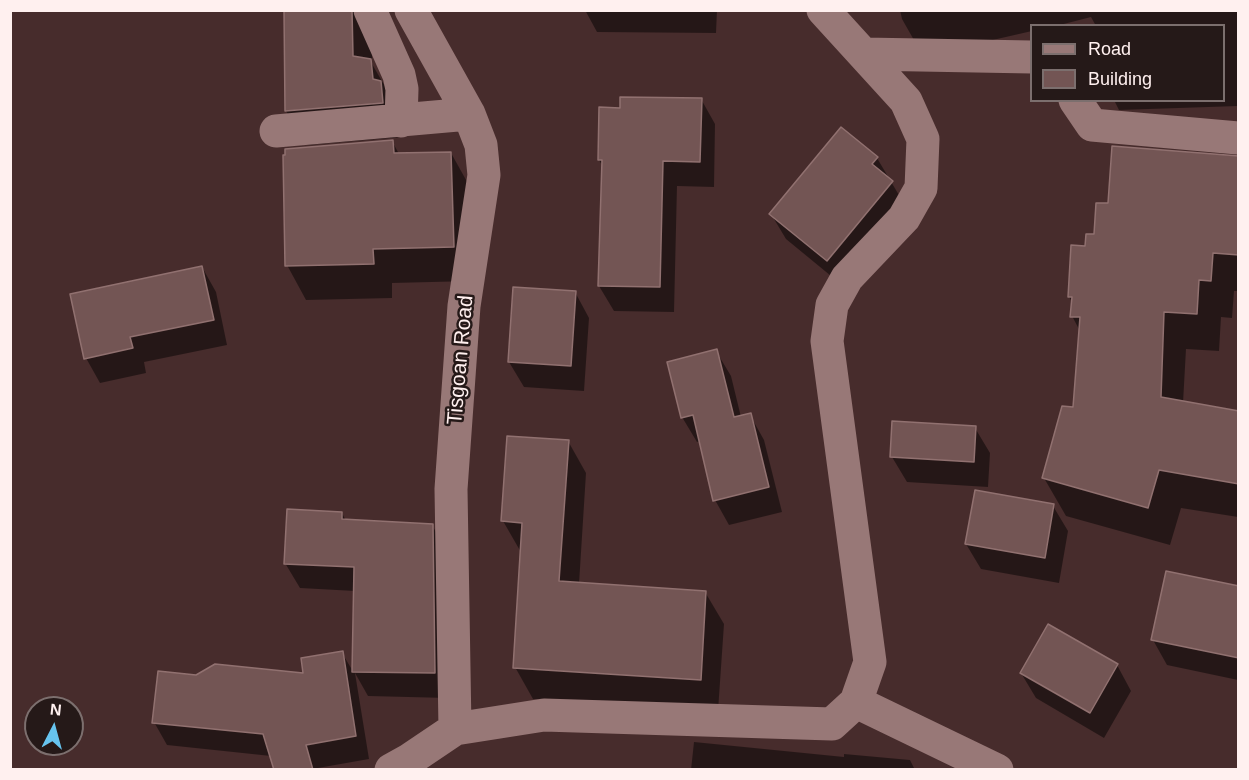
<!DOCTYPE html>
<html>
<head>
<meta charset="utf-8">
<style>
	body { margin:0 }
	#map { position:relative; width:1249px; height:780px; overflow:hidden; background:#472c2c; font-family:Arial,sans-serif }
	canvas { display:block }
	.frame { position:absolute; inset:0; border:12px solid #fff0ef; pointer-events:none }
	.legend { position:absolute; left:1030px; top:24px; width:195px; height:78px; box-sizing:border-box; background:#251918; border:2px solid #7c6f6e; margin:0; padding:8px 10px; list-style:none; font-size:18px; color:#fff0ef }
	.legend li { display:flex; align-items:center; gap:12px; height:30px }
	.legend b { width:30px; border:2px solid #7c6f6e }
	.north { position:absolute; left:24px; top:696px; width:60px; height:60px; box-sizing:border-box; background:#251918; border:2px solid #7c6f6e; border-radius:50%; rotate:6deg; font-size:16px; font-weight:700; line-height:24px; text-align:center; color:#fff0ef }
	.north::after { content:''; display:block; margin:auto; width:21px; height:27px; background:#67c4ef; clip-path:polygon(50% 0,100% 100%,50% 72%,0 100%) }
</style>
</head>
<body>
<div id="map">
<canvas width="1249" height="780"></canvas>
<div class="frame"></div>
<ul class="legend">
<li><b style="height:8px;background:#987877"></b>Road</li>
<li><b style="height:16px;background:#735554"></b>Building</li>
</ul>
<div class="north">N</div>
</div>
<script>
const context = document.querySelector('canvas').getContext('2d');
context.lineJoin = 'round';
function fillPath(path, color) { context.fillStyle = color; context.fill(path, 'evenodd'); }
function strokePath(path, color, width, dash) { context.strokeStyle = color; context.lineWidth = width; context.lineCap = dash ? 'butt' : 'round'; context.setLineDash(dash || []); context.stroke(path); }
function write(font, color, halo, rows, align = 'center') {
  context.font = font + ' Arial,sans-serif'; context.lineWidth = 5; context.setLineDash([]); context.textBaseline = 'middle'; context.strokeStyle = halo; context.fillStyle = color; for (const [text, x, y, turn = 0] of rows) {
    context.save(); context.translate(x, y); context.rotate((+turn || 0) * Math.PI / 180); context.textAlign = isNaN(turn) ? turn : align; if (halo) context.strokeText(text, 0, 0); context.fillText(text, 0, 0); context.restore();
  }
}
fillPath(new Path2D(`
	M286,10H358L372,54V64L390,95L402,137L306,145L286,111Z
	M585,10H717L716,33L597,32Z
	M900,10H1238V106L1119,110L1114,100H1224V26H1096L1091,17L1056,26H1032V31L923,56L902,19Z
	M701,99L715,124L714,187L677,186L674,312L614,311L599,286L603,167L599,160L621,109Z
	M392,141L399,154L451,153L470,187L472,281L392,283V298L306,300L287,265Z
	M877,158L906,207L842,285L786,239L771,214Z
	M1238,167V291H1234L1232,318L1221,317L1219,351L1186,349L1183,403L1238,412V517L1181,508L1170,545L1066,516L1044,478L1075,408L1080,331L1072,316L1073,303L1069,297L1087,248L1096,235L1109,205Z
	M202,267L216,292L227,345L144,362L146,373L100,383L86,358Z
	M575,292L589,318L584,391L524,387L509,362Z
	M716,351L731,376L741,417L750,415L764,440L782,512L729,525L715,500L701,441L697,442L682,417Z
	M975,428L990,453L988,487L907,482L892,457Z
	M568,441L586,473L579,584L705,592L724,624L718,711L533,699L515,667L522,554L503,521Z
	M1053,506L1068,531L1059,583L981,569L966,544Z
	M342,513L346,521L432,525L446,550L448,698L368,696L355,673L369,759L318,768V770H275L271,756L167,745L154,722L197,676L305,675L342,653L354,673L355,591L300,588L285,563Z
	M1238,587V680L1167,665L1153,640Z
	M1117,665L1131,691L1104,738L1036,698L1021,673Z
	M694,742L844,757V754L910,760L915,770H691Z`), '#0007');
const building = new Path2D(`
	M284,10H352L353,56L371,59L373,79L381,81L383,103L285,111Z
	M620,97L702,98L700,162L663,161L660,287L598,286L602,160H598L599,107L620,108Z
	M841,127L878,157L872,164L893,181L827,261L769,214Z
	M393,140L394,153L451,152L454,247L373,249L374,264L285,266L283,155H285V149Z
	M1112,146L1239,156V255L1213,253L1211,281L1199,280L1197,314L1164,312L1161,397L1239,411V484L1159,470L1148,508L1042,478L1062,406L1073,407L1080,317H1070L1072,297H1068L1071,245L1085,246L1086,234H1094L1096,203H1108Z
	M202,266L214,320L130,337L133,348L84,359L70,294Z
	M513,287L576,291L571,366L508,362Z
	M717,349L734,417L751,413L769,487L713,501L693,415L681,418L667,362Z
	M892,421L976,426L974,462L890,457Z
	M507,436L569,440L559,581L706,591L701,680L513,668L522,523L501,521Z
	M975,490L1054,504L1045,558L965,544Z
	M287,509L342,512V519L433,524L435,673L352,672L354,567L284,564Z
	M1166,571L1239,586V658L1151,640Z
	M1048,624L1118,664L1090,713L1020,673Z
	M343,651L356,736L306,745L313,770H274L263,734L152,723L158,671L196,675L215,664L303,673L301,658Z`);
fillPath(building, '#735554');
strokePath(building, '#917170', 1.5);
strokePath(new Path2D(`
	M370,10L399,75L402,89L401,121
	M411,10L469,114L481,145L484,175L464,306L451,489L455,729
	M864,54L1032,57
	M1075,100L1092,125L1238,138
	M276,131L469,114
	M856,702L997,770
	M391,770L409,760L455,729L544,715L832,724L856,702L870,662L827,341L832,305L847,278L904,218L921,188L923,139L906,101L823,10`), '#987877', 33);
write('21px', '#fff0ef', '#251918', [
	["Tisgoan Road",461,360,-85]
]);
</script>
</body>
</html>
